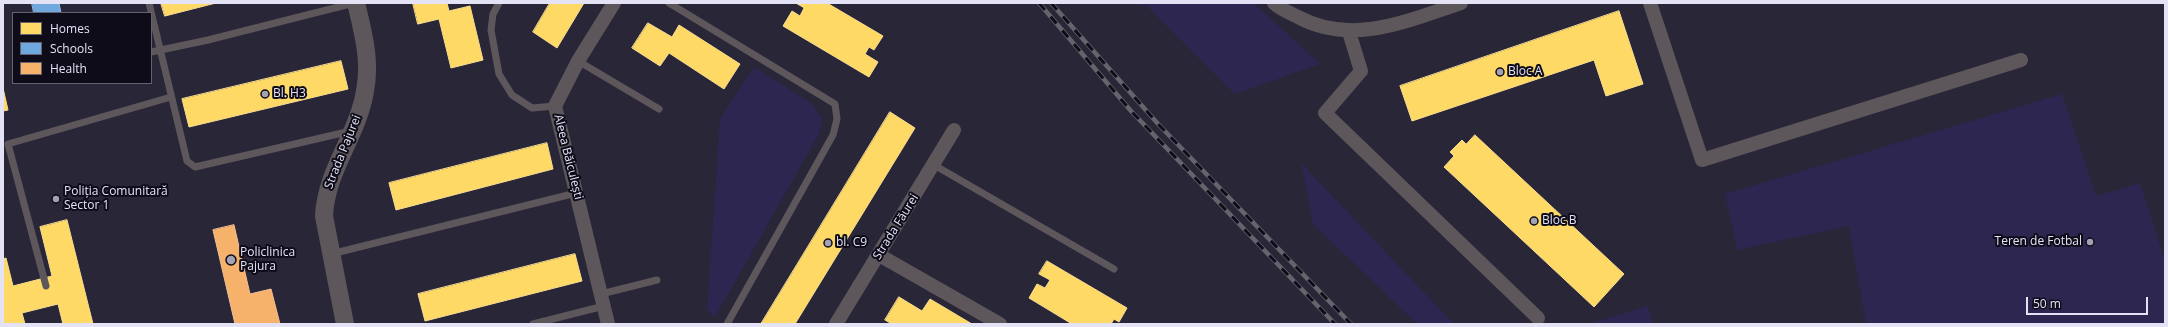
<!DOCTYPE html>
<html>
<head>
<meta charset="utf-8">
<style>
	body { margin:0 }
	#map { position:relative; width:2168px; height:327px; overflow:hidden; background:#292637; font-family:"Open Sans",sans-serif }
	canvas { display:block }
	.frame { position:absolute; inset:0; border:4px solid #e4e3f6; pointer-events:none }
	.legend { position:absolute; left:12px; top:12px; width:140px; height:72px; box-sizing:border-box; background:#0e0c19; border:1px solid #646271; margin:0; padding:5px 7px; list-style:none; font-size:12px; color:#e4e3f6 }
	.legend li { display:flex; align-items:center; gap:8px; height:20px }
	.legend b { width:20px; border:1px solid #646271 }
	.scale { position:absolute; left:2026px; top:297px; width:122px; height:18px; box-sizing:border-box; border:2px solid #e4e3f6; border-top:0; padding-left:5px; font-size:12px; line-height:14px; white-space:nowrap; color:#e4e3f6; -webkit-text-stroke:3px #0e0c19; paint-order:stroke }
</style>
</head>
<body>
<div id="map">
<canvas width="2168" height="327"></canvas>
<div class="frame"></div>
<ul class="legend">
<li><b style="height:11px;background:#ffd966"></b>Homes</li>
<li><b style="height:11px;background:#6fa8dc"></b>Schools</li>
<li><b style="height:11px;background:#f6b26b"></b>Health</li>
</ul>
<div class="scale">50 m</div>
</div>
<script>
const context = document.querySelector('canvas').getContext('2d');
context.lineJoin = 'round';
function fillPath(path, color) { context.fillStyle = color; context.fill(path, 'evenodd'); }
function strokePath(path, color, width, dash) { context.strokeStyle = color; context.lineWidth = width; context.lineCap = dash ? 'butt' : 'round'; context.setLineDash(dash || []); context.stroke(path); }
function write(font, color, halo, rows, align = 'center') {
  context.font = font + ' "Open Sans",sans-serif'; context.lineWidth = 4; context.setLineDash([]); context.textBaseline = 'middle'; context.strokeStyle = halo; context.fillStyle = color; for (const [text, x, y, turn = 0] of rows) {
    context.save(); context.translate(x, y); context.rotate((+turn || 0) * Math.PI / 180); context.textAlign = isNaN(turn) ? turn : align; if (halo) context.strokeText(text, 0, 0); context.fillText(text, 0, 0); context.restore();
  }
}
fillPath(new Path2D(`
	M1124,3H1254L1320,64L1235,94L1147,6Z
	M754,67L813,104L822,119L819,134L715,317L707,310L720,119Z
	M2062,94L2096,196L2140,183L2165,261V324H1866L1849,226L1737,250L1725,194Z
	M1301,163L1454,324H1417L1313,224Z
	M1648,306L1652,324H1588Z`), '#2d2651');
const homes = new Path2D(`
	M161,3H216L165,16Z
	M413,3H447L449,11L470,6L483,60L451,68L439,19L418,24Z
	M550,3H584L557,48L533,32Z
	M796,3H827L883,36L874,50L869,47L865,54L878,62L869,77L783,26L792,11L800,16L804,8Z
	M1619,11L1643,84L1606,96L1594,60L1412,121L1400,86Z
	M648,23L672,37L679,25L740,64L724,89L669,53L660,66L632,48Z
	M341,61L348,89L189,127L182,99Z
	M3,88L8,110L3,111Z
	M890,112L915,128L795,324H761Z
	M1475,135L1624,274L1594,307L1444,167L1454,156L1450,152L1462,140L1466,144Z
	M547,143L553,169L396,210L389,183Z
	M67,220L93,324H63L58,304L22,313L25,324H3V259L6,258L13,286L52,276L40,227Z
	M575,254L582,281L425,321L418,294Z
	M1047,261L1127,308L1119,322L1114,319L1111,324H1072L1029,298L1037,284L1045,288L1050,280L1039,274Z
	M899,297L922,311L930,299L972,324H892L885,320Z`);
fillPath(homes, '#ffd966');
strokePath(homes, '#f7dc91', 1);
const schools = new Path2D(`
	M32,3H59L61,13H34Z`);
fillPath(schools, '#6fa8dc');
strokePath(schools, '#92bae4', 1);
const health = new Path2D(`
	M234,225L250,294L271,289L280,324H235L213,230Z`);
fillPath(health, '#f6b26b');
strokePath(health, '#f1c195', 1);
strokePath(new Path2D(`
	M149,3L187,161L195,167L351,131
	M499,3L493,14L491,30L499,74L512,95L532,108L555,106
	M669,3L835,104L837,119L833,135L727,324
	M151,52L208,40L354,3
	M578,61L659,109
	M934,165L1114,269
	M331,254L576,193
	M46,286L8,144L171,97
	M601,294L657,280
	M533,324L604,306`), '#5d575c', 7);
strokePath(new Path2D(`
	M1274,3C1280,9 1290,13 1298,17C1352,46 1407,21 1461,3
	M1650,3L1702,160L2021,60
	M1349,32L1361,71L1325,113L1538,318
	M879,255L1000,324
	M608,324L555,106L578,61L614,3
	M836,324L954,130`), '#5d575c', 14);
strokePath(new Path2D(`
	M345,324L324,216C326,170 358,135 365,91C371,61 363,32 356,3`), '#5d575c', 18);
const rail = new Path2D(`
	M1039,3L1131,111L1335,324
	M1051,3L1159,125L1351,324`);
strokePath(rail, '#66636d', 4.5);
strokePath(rail, '#0e0c19', 3, [9]);
for (const [x, y, r, color] of [
	[1500,72,4,"#a3a1b3"],
	[265,94,4,"#a3a1b3"],
	[56,199,4,"#a3a1b3"],
	[1534,221,4,"#a3a1b3"],
	[2090,242,4,"#a3a1b3"],
	[828,243,4,"#a3a1b3"],
	[231,260,5,"#a3a1b3"]
]) { const dot = new Path2D(); dot.arc(x, y, r, 0, 2 * Math.PI); context.fillStyle = color; context.fill(dot); strokePath(dot, '#0e0c19', 1.5); }
write('12px', '#e4e3f6', '#0e0c19', [
	["Bloc A",1508,72],
	["Bl. H3",273,94],
	["Poliția Comunitară",64,192],
	["Sector 1",64,206],
	["Bloc B",1542,221],
	["Teren de Fotbal",2082,242,"right"],
	["bl. C9",836,243],
	["Policlinica",240,253],
	["Pajura",240,267]
], 'left');
write('12px', '#e4e3f6', '#0e0c19', [
	["Strada Pajurei",343,152,-68],
	["Aleea Băiculești",568,157,76],
	["Strada Făurei",896,227,-58]
]);
</script>
</body>
</html>
